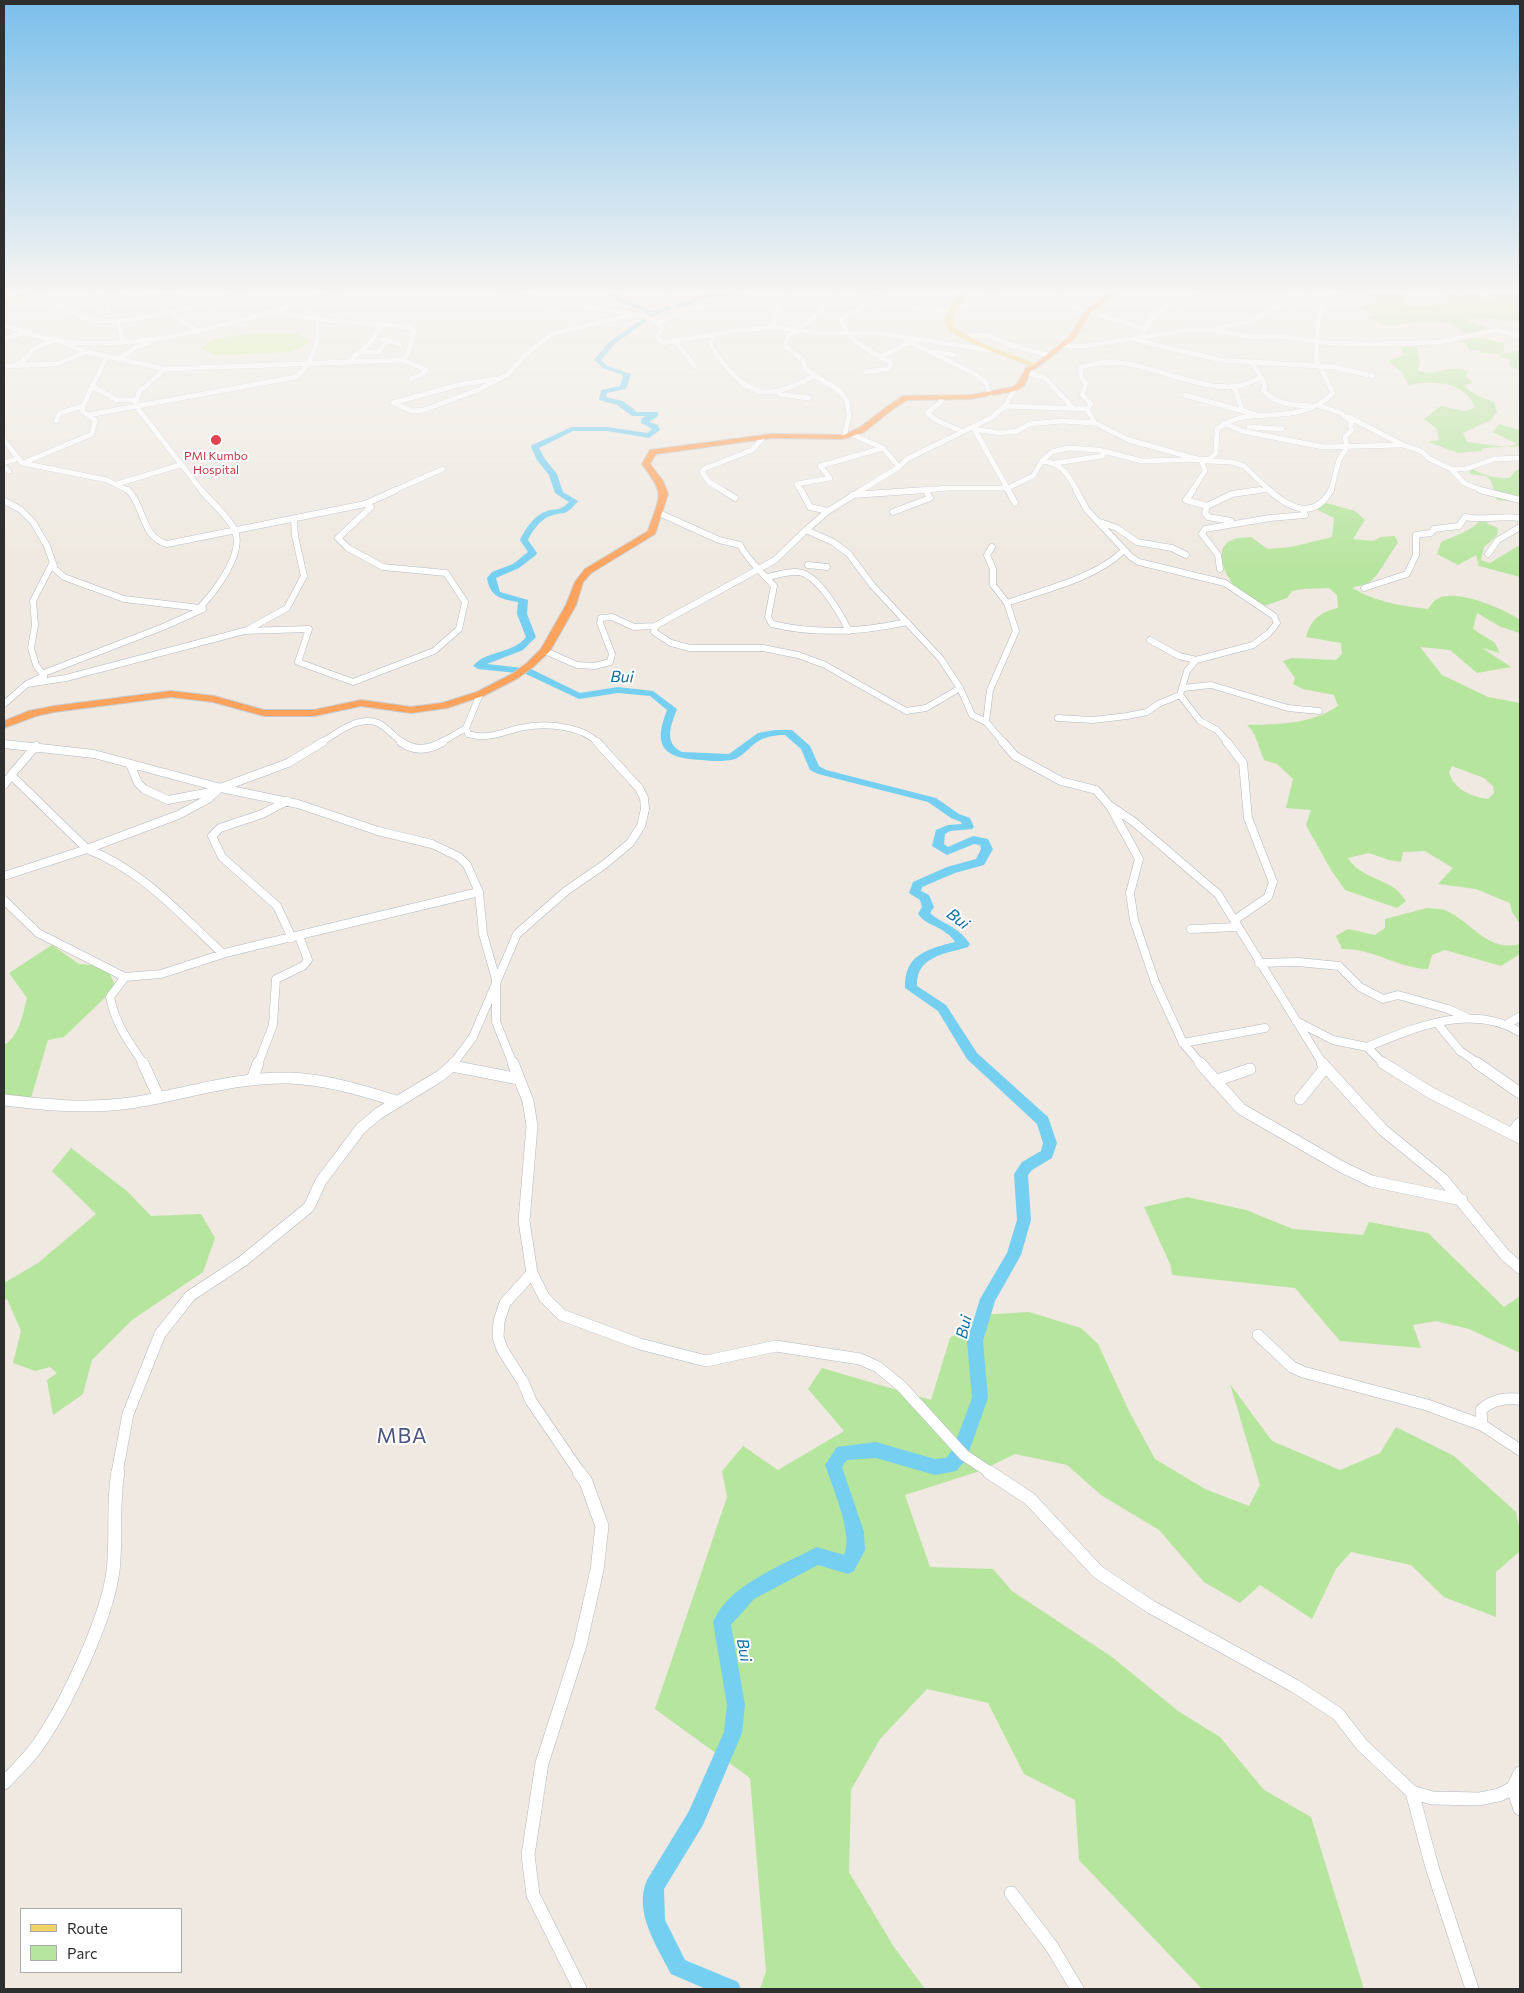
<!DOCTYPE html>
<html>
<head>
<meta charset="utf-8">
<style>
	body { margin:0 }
	#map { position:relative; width:1524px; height:1993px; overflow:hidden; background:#efe9e1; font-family:Commissioner,sans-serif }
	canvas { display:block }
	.frame { position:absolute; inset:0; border:5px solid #2e2e2e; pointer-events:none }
	.legend { position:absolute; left:20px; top:1908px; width:162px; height:65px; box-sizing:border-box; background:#fff; border:1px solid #ababab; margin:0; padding:6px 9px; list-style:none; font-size:15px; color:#2e2e2e }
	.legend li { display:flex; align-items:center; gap:10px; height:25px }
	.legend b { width:25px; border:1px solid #ababab }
</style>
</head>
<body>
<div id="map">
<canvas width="1524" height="1993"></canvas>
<div class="frame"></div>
<ul class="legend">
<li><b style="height:6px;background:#f2d163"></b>Route</li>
<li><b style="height:14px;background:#b6e59e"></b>Parc</li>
</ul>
</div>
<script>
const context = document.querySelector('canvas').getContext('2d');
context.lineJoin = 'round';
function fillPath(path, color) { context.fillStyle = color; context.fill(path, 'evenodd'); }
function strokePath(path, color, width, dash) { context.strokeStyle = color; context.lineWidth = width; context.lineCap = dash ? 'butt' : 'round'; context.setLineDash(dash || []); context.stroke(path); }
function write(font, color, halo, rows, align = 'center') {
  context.font = font + ' Commissioner,sans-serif'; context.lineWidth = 4; context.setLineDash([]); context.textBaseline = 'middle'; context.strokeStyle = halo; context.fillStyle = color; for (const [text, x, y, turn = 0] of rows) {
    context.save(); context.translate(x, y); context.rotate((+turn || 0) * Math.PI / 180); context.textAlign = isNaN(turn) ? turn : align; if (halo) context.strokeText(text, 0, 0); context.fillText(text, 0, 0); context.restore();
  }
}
fillPath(new Path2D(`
	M1364,293H1405L1402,295L1406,305L1419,306L1447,303L1452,296H1468L1464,294L1448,295L1443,293H1483L1478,298L1497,300L1491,296V293H1520V321C1504,322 1479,316 1465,320L1489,328L1474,337L1505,343L1503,353L1520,351V370L1509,366L1510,360L1499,357L1500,354L1479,353V350H1469L1466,343L1453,342L1466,334L1453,325L1442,322L1417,321L1392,326L1381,324L1370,318L1376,314L1365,310L1363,306L1378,302Z
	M1400,346L1417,347L1420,362L1418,370C1436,378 1448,363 1468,371L1466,376L1473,383L1464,385C1472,395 1482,397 1494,402L1497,412L1491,420L1463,433L1467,442L1507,447L1517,444L1493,432L1499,424L1520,430V446C1507,448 1494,446 1482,449V451L1458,453L1428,442L1439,440L1437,429L1424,419L1441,406L1464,411L1475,408C1466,381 1432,380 1408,385L1402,372L1388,361L1404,355Z
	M1470,468C1483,475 1495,479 1510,478L1516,470L1520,469V502L1497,500C1493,494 1494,481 1487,477C1483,475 1475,475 1470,474Z
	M1326,503L1355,511L1365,520L1353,539L1373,541L1381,537L1395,536L1398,543C1388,555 1381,573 1370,582C1366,585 1356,586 1352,588C1376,602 1401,606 1428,609C1431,605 1434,600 1439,598C1457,589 1505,609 1520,620V633L1501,627L1477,613L1473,629L1495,643L1500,653L1482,648L1511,667L1477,673L1450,650L1420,647L1442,675L1488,697L1520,703V924L1512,912L1510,903L1476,889L1438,884L1453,868L1425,851L1403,852L1401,862L1389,860L1369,853L1348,858C1363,882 1391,876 1406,901L1397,908L1345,890L1331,870L1306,825L1311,810L1286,808L1293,779L1277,764L1264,760C1258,747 1257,734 1247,725C1279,724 1310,725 1338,706L1334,695L1303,689L1293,684L1295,678L1283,661L1292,658L1336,660L1342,654L1341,643L1306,637C1311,619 1321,612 1338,608L1337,595L1329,588L1302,589L1292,591L1287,598L1264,606C1256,601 1245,597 1238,590C1227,580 1211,548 1232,540C1238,537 1245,538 1251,537L1268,549L1291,547L1332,537L1334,518L1316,509ZM1452,766L1484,778L1493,786L1494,793L1488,799C1472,797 1453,789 1449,772Z
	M1484,515L1488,524L1498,528L1497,536L1484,547L1481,560L1490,563L1518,546L1520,547V577L1479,566L1476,555L1458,565L1437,554L1441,542C1457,535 1475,530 1484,515Z
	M1427,908C1433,909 1444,908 1449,912C1474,925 1488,952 1520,944V954L1501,966L1445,950L1432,955L1428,969C1397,968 1373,948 1342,949L1336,936L1348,929L1375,935L1385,928V919Z
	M52,945L79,964L106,966L116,987L64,1037L48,1040L31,1098L4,1105V1045C19,1037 23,1014 27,998L9,973Z
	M71,1148L127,1191L151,1216L201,1214L215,1238L203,1272L132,1320L92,1360L83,1394L53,1415L47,1380L57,1373L50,1367L35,1371L13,1363L21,1331L7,1299L4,1300V1283L38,1263L96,1214L52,1171Z
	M1187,1197L1246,1210L1293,1229L1363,1235L1369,1222L1428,1233L1504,1307L1520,1296V1353L1469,1329L1436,1321L1413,1325L1421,1348L1340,1341L1295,1288L1172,1275L1171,1266L1144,1207Z
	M1029,1312L1081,1328L1098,1344L1129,1411L1155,1459L1205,1489L1249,1506L1260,1485L1230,1384L1272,1441L1340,1470L1380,1453L1396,1427L1454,1456L1516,1512L1520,1531V1551L1496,1572V1617L1444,1597L1411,1565L1351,1552L1336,1569L1312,1619L1260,1585L1240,1603L1204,1582L1159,1530L1101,1495L1067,1465L1015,1454L980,1471L905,1495L930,1567L993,1569L1012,1591L1112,1657L1178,1711L1220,1737L1264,1790L1311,1817L1364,1989H1202L1079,1860L1075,1800L1024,1774L988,1703L927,1689L880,1739L851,1790L849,1872L894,1947L925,1989H760L766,1971L750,1778L655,1709L727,1497L722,1471L743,1446L778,1470L844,1431L808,1389L822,1368L931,1400L950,1338L981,1315Z`), '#b6e59e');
fillPath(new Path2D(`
	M297,334L308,339L309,342L299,349L290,352L222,355L212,354L202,349C206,331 280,333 297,334Z`), '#c9ec9a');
fillPath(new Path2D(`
	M607,293H614L653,312L668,306L673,307L650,318L645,312L618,301Z
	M718,293H735C726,298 713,296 703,299C693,302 683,311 673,305L686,302L700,296Z
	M644,318L649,319L615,344L601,360L607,366L631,374L626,389L607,393L606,397L623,401L637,412H658V416L649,422L658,425L660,430L649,438L607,431H573L539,448L545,459L557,474L563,492L578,501C565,517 565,511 550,516C540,520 532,531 528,540L537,553L536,555L519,568L496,578L500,592L528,600L527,614L536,637L523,650L487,664L531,669L580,693L618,687L653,691L677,709C671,725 663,743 682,752L729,754L758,733L775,730H792L810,746L819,766L826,770L936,798L959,814L970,818L974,827L972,829L950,831L945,834L944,844L948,847L973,836L988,839L993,849L984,865L955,873L922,887L921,891L929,895L934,907L930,913C945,926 957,925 970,944L968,947C945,954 916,956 917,986L946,1005L977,1053L1048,1117L1057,1143L1052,1158L1032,1170L1028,1175L1031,1220L1021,1255L995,1301L983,1341L988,1398L966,1460L956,1471L935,1475L876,1458L847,1460L842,1467L864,1532L865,1550L854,1571L848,1574L818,1565L754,1599L731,1625L745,1705L742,1733L703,1825L664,1889L665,1920L685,1960L738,1982L741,1989H706L671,1974C657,1946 633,1912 647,1880L689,1811L724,1732L727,1705L713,1622C728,1586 778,1567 811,1550L817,1547L844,1555C854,1535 832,1486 825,1465L837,1447L876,1442L935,1459L946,1458L953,1449L972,1398L967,1341L980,1299L1007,1253L1017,1220L1014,1174L1022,1162L1041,1151L1043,1143L1037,1124L967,1059L938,1011L905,988C904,954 928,949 955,942C953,939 950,935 946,933C937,925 926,925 918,914L922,907L920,900L909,893L913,882L947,867L976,859L981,849L980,845L974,844L947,855L932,846L936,830L948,825L962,824L961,822L951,818L928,802L818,774L810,770L801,749L785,735C774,735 762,737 753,745C747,750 742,756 735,759C724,762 711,761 701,760C662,758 653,746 667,710L650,696L618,693L579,699L526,674L478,669L473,666C487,650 513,654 526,637L517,614L518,602C501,599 490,597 487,578L492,572L513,564L528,552L520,540C525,529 534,515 547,511C558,508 560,511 569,502L555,493L549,475L537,460L531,447L532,445L572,427H607L647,433L652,429L641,423V419L645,416H632L617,405L599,400L601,390L620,386L623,375L603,368L594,360L610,341Z`), '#75cff0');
const minorFar4 = new Path2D(`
	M37,293C52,301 68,313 84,318C123,330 204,303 245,293
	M91,293L108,305L109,310L104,312
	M109,293L127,299L180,297
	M498,293L644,316L659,323L662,328L657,337L663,343L733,331L773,327L819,333H878L995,351
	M838,293L812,319L787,337L786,347L803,360L805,368L812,374L840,391L847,401L849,416L844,437
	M864,293C895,304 930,316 963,307C974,304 984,297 995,293
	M1058,293L1066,303L1087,312
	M678,310L719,305L743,296
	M1088,311L1146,329
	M272,312L333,321L409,327L414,331L408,354L403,360
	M175,316L196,330
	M118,321L123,342
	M659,323L678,314L665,293
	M4,325C22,330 40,339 59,341C154,353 247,317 338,293
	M773,327L775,314L787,293
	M1217,328L1248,322L1285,302L1303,298L1308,293
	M713,335L710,343C715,354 722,363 731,372C760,404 781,392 815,376
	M1138,337C1148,330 1150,317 1160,311C1194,287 1246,296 1285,293
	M4,339L29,332
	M382,339L400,344
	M969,339L964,336L989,335L1010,345L1048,355
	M56,340L86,352L165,369L139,392L135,405L202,491
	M905,340L975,374L986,383L990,395
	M1136,340L1220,360L1334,367L1373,376
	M676,342L695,366
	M1061,346H1085L1190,330H1211L1251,337L1277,336L1328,343L1371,344L1441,342L1495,330L1520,336
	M360,352H379L387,340
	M935,352L954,355
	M882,356L913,341
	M106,358L83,406L82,411L88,415L296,377C313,364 320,338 318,318
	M118,359L137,347L149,343
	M349,361L370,343L382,325
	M15,365L23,361L34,349L53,340
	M4,366L57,364L86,352
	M165,369L403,360L426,370L423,374L411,379
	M865,372L888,369L891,363C871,351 848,343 841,319L888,293
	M1026,372L1045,378L1073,408
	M1261,377L1265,386L1263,390C1277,406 1295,405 1315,406
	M92,386L117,400H135
	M1232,386L1236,391L1242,410
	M780,390L779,394L809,398
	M1185,395L1257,415
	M941,397V402L927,413L936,420L961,431
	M393,403L412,411L424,410L480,389L508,374L526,354L552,334L631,315
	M393,403L458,385L495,379
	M1005,406L1087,409
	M1320,406L1341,413L1352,423L1350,426L1352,430L1345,437L1347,447L1339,460L1331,491
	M1087,409L1091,404L1082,395L1086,384L1081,377L1080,368C1138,343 1210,411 1261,377L1253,364
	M1087,409L1095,423L1129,440L1201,460L1205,471L1192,491
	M1349,417L1403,445L1421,451L1430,459L1451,469L1464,483L1484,491
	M56,421L60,413L83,406
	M1224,423L1242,431L1323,447L1402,445
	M973,427L1009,491
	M1249,427L1282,429
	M974,429L999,433L1017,431L1029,424L1062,421L1095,423
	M853,435L883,448L899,467
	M4,440L22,463L107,480L129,491
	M1042,461C1064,464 1067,474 1077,491
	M1206,461L1231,462L1244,466L1270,491
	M4,463L16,459
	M23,463L92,434L95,420L88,415
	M1055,463L1103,456L1104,452
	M4,467L9,471
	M1451,469H1466L1494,459L1520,458
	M117,484L180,465
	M393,491L443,469
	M724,491L709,482L702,472L704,469L752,450L762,439
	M801,491L797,484L830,478L820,466L883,448
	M860,491L899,467L907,459L991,418L1005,406L1015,389
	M914,491L948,488H1008L1033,476L1042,461L1052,452L1068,448L1099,450L1142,461L1210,459L1216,453L1217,429C1251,402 1296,430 1333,393L1316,359L1318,320L1324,304L1329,299L1360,293
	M1251,491L1269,489`);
const minorFar3 = new Path2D(`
	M722,490L735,498
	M801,490L810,507L828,511
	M862,490L828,511L806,530L833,542L849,554L872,585L941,659L960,688L972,715L986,722L1004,743
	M1008,490L1015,503
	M1076,490L1087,510L1131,557L1139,562L1225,583L1274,616L1277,623L1269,633L1253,645L1196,660L1187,671L1180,695L1200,721L1217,730L1228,743
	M1193,490L1186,500L1207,506
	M1269,490C1289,508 1314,521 1331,490
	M1480,490L1520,500
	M852,495L926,490
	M4,501L20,509L33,522L47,546L55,569L64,577L124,599L200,608
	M365,504L396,490
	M893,512L930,498L926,491
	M659,513L719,540L740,545C748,561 762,572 774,586L768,617L772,624C817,635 862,632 907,622
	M1097,521L1117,528L1137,542L1172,548L1186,555
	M1231,521L1208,517L1205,513L1207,506L1232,494L1260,490
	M1488,554L1498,540L1520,527
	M808,565L827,567
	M1220,569L1218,555L1202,534L1205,529L1270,518L1305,515L1303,510
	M766,577C776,576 786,571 797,572C817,572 841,615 849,631
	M1364,588L1407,574L1416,555V535L1431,533L1434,529L1459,526L1465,517C1484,521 1501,515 1520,518
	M1007,603C1043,590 1096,578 1123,551
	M655,626L654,632L671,643L690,648H763L798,655L825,665L906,711L926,708L960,688
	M247,630L287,608L304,576L295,536L294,520
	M1150,640L1179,656L1196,660
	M545,651L577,665L595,666L610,662L612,654L600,623L601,618L612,617L634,627L655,626L775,560L806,530
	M44,676L36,665L31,648L35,625L33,601L52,564
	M27,684L66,678L244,631L309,629L298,662L353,682L434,651L459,629L465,602L446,573L383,567L348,548L338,538L371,507L365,504L167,544C141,537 145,507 128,490
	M1183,688L1211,685L1288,708L1319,711
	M480,694L466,728L468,734C488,741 506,730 525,727C548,723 582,726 598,743
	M4,704L27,684L44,676V673L163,627L203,609L202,605C216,590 246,551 234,529C227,515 211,502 201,490
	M1058,718L1093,720L1127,716L1147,712L1158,704L1180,695
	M986,722L990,690L1016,631L1007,603L993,585V569L987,555L992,547
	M321,743C336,733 359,715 378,723C388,728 394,737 403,743
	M440,743L466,728`);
const minorFar2 = new Path2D(`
	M401,742C415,752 428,750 443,742
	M1003,742L1015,756L1061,781L1096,790L1109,805L1134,822L1218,894L1323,1064
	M1227,742L1243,763L1248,818L1273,882L1268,897L1236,919
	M4,744L94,754L221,788L298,804L378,831L432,844L459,857L467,865L479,892L483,934L496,979V1022L513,1064
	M130,764L138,783L144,789L168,800L216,791
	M4,785L11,775
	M287,801L262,814L220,828L212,836L222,857L277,906L292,938
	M1110,806L1139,859L1130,893L1134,920L1155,982L1183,1043L1201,1064
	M87,849L178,815L208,799L220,788L288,763L323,742
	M87,849C142,870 180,914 222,953
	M4,876L87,849L11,775L36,746
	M4,900L38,933L125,977L161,974L229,952L479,892
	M1191,929L1237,927
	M1259,963L1298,962L1339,966L1360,987L1383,999L1398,995L1448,1009L1466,1017
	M125,977L110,997C115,1023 129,1043 144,1064
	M1296,1021L1333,1040L1367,1047L1384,1064
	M1437,1023L1460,1051L1479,1064
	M1509,1023L1519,1017
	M1183,1043L1265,1028
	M1367,1047C1416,1027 1470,1003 1520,1032
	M258,1064L273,1025L276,979L303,966L308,960L299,936
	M453,1064L473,1037L517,934L566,891L605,864L630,843L641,826L645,809L644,798L639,788L597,742`);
const minorFar1 = new Path2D(`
	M143,1063L159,1098
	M513,1063L528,1101L532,1126L524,1221L532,1273L544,1297L562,1315L640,1344L706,1361L776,1346L860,1359L878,1367L902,1387L964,1455L991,1473
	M1200,1063L1241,1109L1340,1166L1371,1181L1462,1200
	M1322,1063L1383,1130L1443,1179L1505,1255L1520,1268
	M1383,1063L1431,1093L1520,1138
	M1477,1063L1520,1093
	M452,1066L454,1063
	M252,1080L258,1063
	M1215,1081L1250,1069
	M1300,1099L1325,1068
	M4,1100C46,1105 88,1109 130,1103C182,1095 234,1077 288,1078C325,1079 361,1090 396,1101
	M1512,1133L1520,1123
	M532,1273L505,1303L499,1321L498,1337L502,1349L523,1382L531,1401L580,1473
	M1258,1335L1292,1367L1303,1372L1427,1405L1482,1425L1520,1450
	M1482,1425L1481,1410C1493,1399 1505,1398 1520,1399
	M117,1473L128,1414L160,1334L190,1296L243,1261L309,1207L321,1181L361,1128L379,1113L440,1076L452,1066L519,1079`);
const minor = new Path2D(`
	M579,1472L586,1482L602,1526L597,1570L580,1645L542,1763L528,1855L533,1895L580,1989
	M989,1472L1030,1499L1098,1572L1151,1607L1295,1686L1338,1714L1362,1745L1412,1792L1432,1798L1479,1799L1499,1795L1513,1788L1520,1773
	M4,1783C14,1772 26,1761 35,1749C64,1710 107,1619 113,1571C117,1538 112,1505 118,1472
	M1513,1788L1520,1809
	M1412,1792L1432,1867L1472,1989
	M1011,1893L1052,1947L1077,1989`);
const major = new Path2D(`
	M22,293H30L4,305V301Z
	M961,293H967L953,314L954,327L980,343L1038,365V367H1034C1018,361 956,340 948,328C940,316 954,301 961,293Z`);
const highway = new Path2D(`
	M1110,293H1117L1090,313L1074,339L1038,367L1031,370L1024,386L1015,391L971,399L907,400L893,409L864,432L844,439L772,438L656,454L650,464L663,481L668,494L655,534L591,573L583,582L576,605L550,651L533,667L518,678L483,696L447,708L411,713L361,706L314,716H264L213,702L171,697L54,712L36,716L4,728V721L29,711L54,706L171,691L214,696L264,710H314L361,700L411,707L442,703L477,692L512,674L527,663L541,649L566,605L575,582L585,569L648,531C660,494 666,496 642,464L650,450L772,434L844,435L859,428L888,406L903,396L971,395L1013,387L1018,383L1026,368L1034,365L1069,337L1085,311Z`);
strokePath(minorFar4, '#b4b7c1', 5.5);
strokePath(minorFar3, '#b4b7c1', 7);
strokePath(minorFar2, '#b4b7c1', 9);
strokePath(minorFar1, '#b4b7c1', 12);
strokePath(minor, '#b4b7c1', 14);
strokePath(major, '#c9c9c9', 1);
strokePath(highway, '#c9c9c9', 2);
strokePath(minorFar4, '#fff', 5);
strokePath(minorFar3, '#fff', 6);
strokePath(minorFar2, '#fff', 8);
strokePath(minorFar1, '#fff', 11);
strokePath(minor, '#fff', 13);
fillPath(major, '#f2d163');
fillPath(highway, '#ffa35c');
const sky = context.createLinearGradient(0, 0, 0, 572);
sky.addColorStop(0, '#7abfeb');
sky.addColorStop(0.51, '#f8f5f2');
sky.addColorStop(1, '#f8f5f200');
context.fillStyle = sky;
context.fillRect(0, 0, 1524, 572);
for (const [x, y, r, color] of [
	[216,440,6,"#e0444e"]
]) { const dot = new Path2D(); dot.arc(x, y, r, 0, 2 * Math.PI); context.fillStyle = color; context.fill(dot); strokePath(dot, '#fff', 2); }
write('12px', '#be3a42', '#fff', [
	["PMI Kumbo",216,456],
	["Hospital",216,470]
]);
write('italic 16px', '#0d6fa3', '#fff', [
	["Bui",622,677,1],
	["Bui",958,919,38],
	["Bui",964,1327,-77],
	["Bui",744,1650,80]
]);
context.letterSpacing = '1px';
write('21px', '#4d5680', '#fff', [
	["MBA",402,1436]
]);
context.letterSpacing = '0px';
</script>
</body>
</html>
